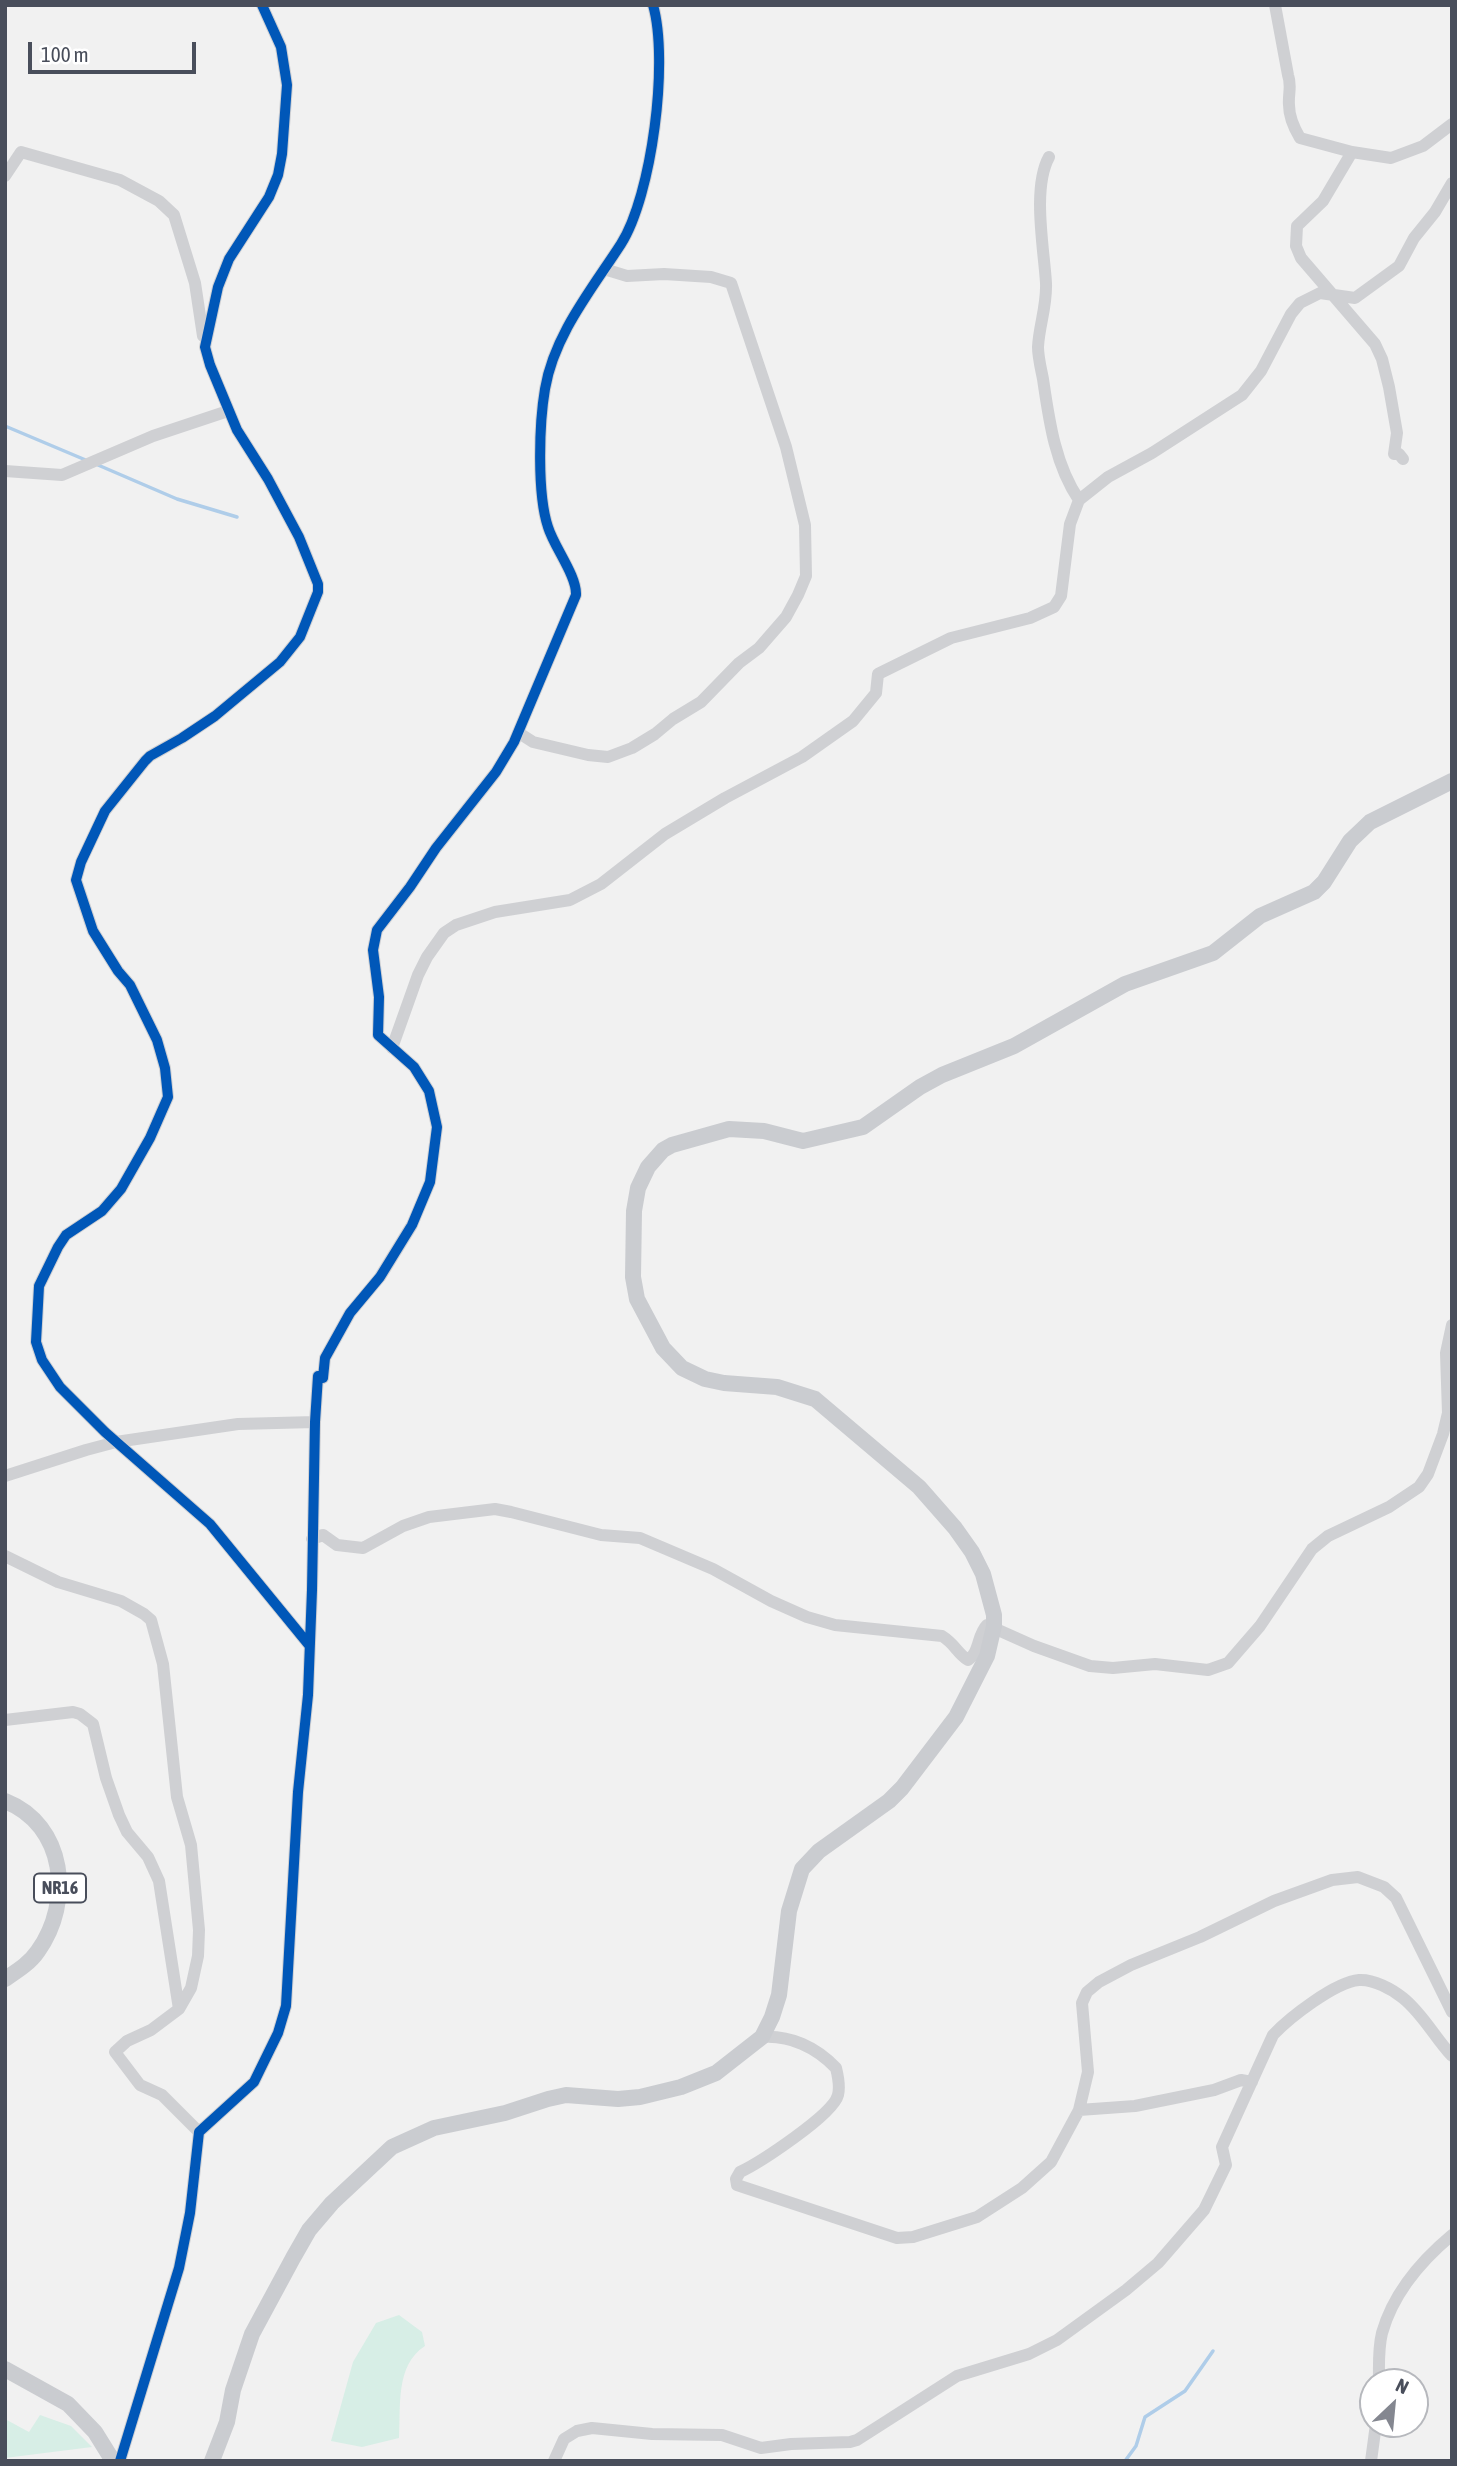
<!DOCTYPE html>
<html>
<head>
<meta charset="utf-8">
<style>
	body { margin:0 }
	#map { position:relative; width:1457px; height:2466px; overflow:hidden; background:#f1f1f1; font-family:"Asap Condensed",sans-serif }
	canvas { display:block }
	.frame { position:absolute; inset:0; border:7px solid #494e5b; pointer-events:none }
	.north { position:absolute; left:1359px; top:2368px; width:70px; height:70px; box-sizing:border-box; background:#fff; border:2px solid #b6b8bd; border-radius:50%; rotate:26deg; font-size:19px; font-weight:700; line-height:28px; text-align:center; color:#494e5b }
	.north::after { content:''; display:block; margin:auto; width:24px; height:32px; background:#848790; clip-path:polygon(50% 0,100% 100%,50% 72%,0 100%) }
	.scale { position:absolute; left:28px; top:42px; width:168px; height:32px; box-sizing:border-box; border:4px solid #494e5b; border-top:0; padding-left:9px; font-size:21px; line-height:24px; white-space:nowrap; color:#494e5b; -webkit-text-stroke:5px #fff; paint-order:stroke }
</style>
</head>
<body>
<div id="map">
<canvas width="1457" height="2466"></canvas>
<div class="frame"></div>
<div class="north">N</div>
<div class="scale">100 m</div>
</div>
<script>
const context = document.querySelector('canvas').getContext('2d');
context.lineJoin = 'round';
function fillPath(path, color) { context.fillStyle = color; context.fill(path, 'evenodd'); }
function strokePath(path, color, width, dash) { context.strokeStyle = color; context.lineWidth = width; context.lineCap = dash ? 'butt' : 'round'; context.setLineDash(dash || []); context.stroke(path); }
function write(font, color, halo, rows, align = 'center') {
  context.font = font + ' "Asap Condensed",sans-serif'; context.lineWidth = 5; context.setLineDash([]); context.textBaseline = 'middle'; context.strokeStyle = halo; context.fillStyle = color; for (const [text, x, y, turn = 0] of rows) {
    context.save(); context.translate(x, y); context.rotate((+turn || 0) * Math.PI / 180); context.textAlign = isNaN(turn) ? turn : align; if (halo) context.strokeText(text, 0, 0); context.fillText(text, 0, 0); context.restore();
  }
}
fillPath(new Path2D(`
	M399,2315L422,2332L425,2346C395,2365 401,2407 399,2438L362,2447L331,2441L353,2362L376,2323Z
	M40,2415L71,2426L92,2447L5,2458V2419L29,2432Z`), '#d7eee6');
strokePath(new Path2D(`
	M5,426L88,461
	M98,465L177,499L237,517
	M1125,2461L1136,2446L1145,2417L1185,2391L1213,2351`), '#afcde9', 3.5);
strokePath(new Path2D(`
	M262,5L281,47L287,85L282,154L278,175L269,197L229,259L218,287L205,347L210,365L237,430L268,479L299,537L318,584V592L300,637L280,662L215,716L182,738L150,756L145,761L105,811L81,862L76,880L93,931L118,971L130,985L157,1040L165,1068L168,1097L150,1138L121,1189L102,1211L66,1235L58,1247L39,1286L36,1342L42,1360L60,1387L105,1432L210,1524L309,1645
	M1275,5L1288,75C1292,86 1288,94 1289,105C1289,116 1294,128 1300,138L1352,152
	M1049,157C1032,188 1044,249 1046,283C1047,306 1039,326 1038,347C1038,357 1041,369 1043,379C1049,420 1055,465 1079,500
	M5,176L21,152L120,180L159,201L174,215L195,283L203,336
	M1403,459L1399,454H1394L1397,433L1389,387L1382,359L1375,344L1301,258L1296,246L1297,226L1323,201L1352,152L1391,158L1423,146L1452,124
	M5,471L62,475L153,436L228,411
	M519,733L533,742L588,755L608,757L632,748L655,734L673,719L701,702L739,663L759,648L786,617L798,595L806,576L805,525L786,447L731,283L711,277L664,274L627,276L604,269
	M392,1048L418,975L427,957L444,933L456,925L495,912L570,900L601,884L665,834L725,798L802,757L853,721L876,693L878,674L951,638L1030,618L1054,607L1061,596L1070,524L1079,500L1108,477L1152,453L1242,395L1261,371L1291,314L1300,303L1320,293L1355,298L1399,266L1414,238L1435,212L1452,183
	M5,1476L86,1450L116,1442L238,1424L315,1422
	M312,1539L323,1535L337,1545L363,1548L403,1526L429,1517L495,1509L511,1512L601,1535L640,1538L713,1569L771,1601L807,1617L835,1625L942,1636C955,1644 957,1653 968,1660C980,1652 977,1635 987,1625L1034,1646L1090,1666L1113,1668L1155,1664L1208,1670L1228,1663L1260,1626L1312,1549L1328,1536L1389,1507L1419,1487L1428,1474L1443,1434L1448,1413L1446,1353L1452,1325
	M5,1556L58,1582L121,1601L144,1614L151,1620L163,1664L177,1797L191,1845L199,1930L198,1956L191,1988L179,2009L151,2030L127,2041L115,2052L140,2085L162,2095L199,2132
	M5,1720L73,1712L80,1714L93,1724L106,1778L119,1815L127,1832L148,1857L159,1881L179,2009
	M762,2037C790,2035 816,2047 836,2068C838,2076 840,2087 838,2095C833,2115 759,2163 740,2172L736,2179L737,2185L897,2238L913,2237L977,2217L1022,2188L1051,2162L1079,2110L1088,2072L1082,2003L1087,1992L1099,1982L1131,1965L1200,1937L1274,1901L1332,1880L1358,1877L1384,1887L1396,1898L1452,2012
	M1079,2110L1135,2106L1214,2090L1241,2080L1252,2082
	M1379,2382C1379,2366 1378,2349 1382,2333C1393,2294 1422,2260 1452,2235
	M120,2461L179,2268L190,2213L199,2132L254,2082L278,2033L286,2006L298,1792L308,1695L312,1590L315,1422L318,1376L323,1378L325,1358L350,1313L380,1277L412,1225L430,1182L437,1127L429,1091L414,1067L378,1035L379,997L373,950L377,930L410,887L436,848L496,772L514,742L576,595C577,576 554,547 548,527C537,494 539,424 545,389C554,335 592,289 621,244C652,195 669,61 653,5
	M554,2461L564,2439L577,2431L592,2428L652,2434L722,2435L761,2448L791,2444L850,2442L857,2440L957,2376L1029,2354L1057,2340L1126,2290L1158,2263L1204,2210L1226,2165L1222,2147L1273,2035C1289,2018 1335,1982 1359,1980C1373,1979 1392,1989 1403,1998C1423,2014 1435,2038 1452,2056
	M1371,2461L1376,2424`), '#cfd0d3', 12);
strokePath(new Path2D(`
	M5,1801C66,1825 73,1902 38,1951C30,1963 17,1971 5,1979
	M5,2369L68,2404L95,2432L113,2461
	M212,2461L227,2422L233,2390L252,2334L293,2258L309,2230L332,2203L392,2147L434,2128L505,2113L548,2099L566,2095L618,2099L640,2097L681,2087L716,2073L762,2037L772,2017L779,1995L789,1911L802,1869L819,1851L889,1801L902,1788L956,1717L987,1656L994,1626V1615L983,1574L972,1552L955,1528L919,1487L815,1399L777,1387L724,1383L705,1379L682,1368L663,1348L637,1299L633,1277L634,1211L638,1188L648,1167L663,1150L672,1145L729,1129L764,1131L803,1141L863,1127L920,1087L942,1075L1014,1046L1125,984L1213,953L1260,916L1314,892L1324,882L1350,841L1370,822L1452,781`), '#caccd0', 16);
strokePath(new Path2D(`
	M262,5L281,47L287,85L282,154L278,175L269,197L229,259L218,287L205,347L210,365L237,430L268,479L299,537L318,584V592L300,637L280,662L215,716L182,738L150,756L145,761L105,811L81,862L76,880L93,931L118,971L130,985L157,1040L165,1068L168,1097L150,1138L121,1189L102,1211L66,1235L58,1247L39,1286L36,1342L42,1360L60,1387L105,1432L210,1524L309,1645
	M120,2461L179,2268L190,2213L199,2132L254,2082L278,2033L286,2006L298,1792L308,1695L312,1590L315,1422L318,1376L323,1378L325,1358L350,1313L380,1277L412,1225L430,1182L437,1127L429,1091L414,1067L378,1035L379,997L373,950L377,930L410,887L436,848L496,772L514,742L576,595C577,576 554,547 548,527C537,494 539,424 545,389C554,335 592,289 621,244C652,195 669,61 653,5`), '#0057b8', 10);
for (const [x, y, w] of [
	[60,1888,52]
]) { const box = new Path2D(); box.roundRect(x - w / 2, y - 14.5, w, 29, 5); context.fillStyle = '#fff'; context.fill(box); strokePath(box, '#494e5b', 2); }
write('bold 18px', '#494e5b', null, [
	["NR16",60,1888]
]);
</script>
</body>
</html>
